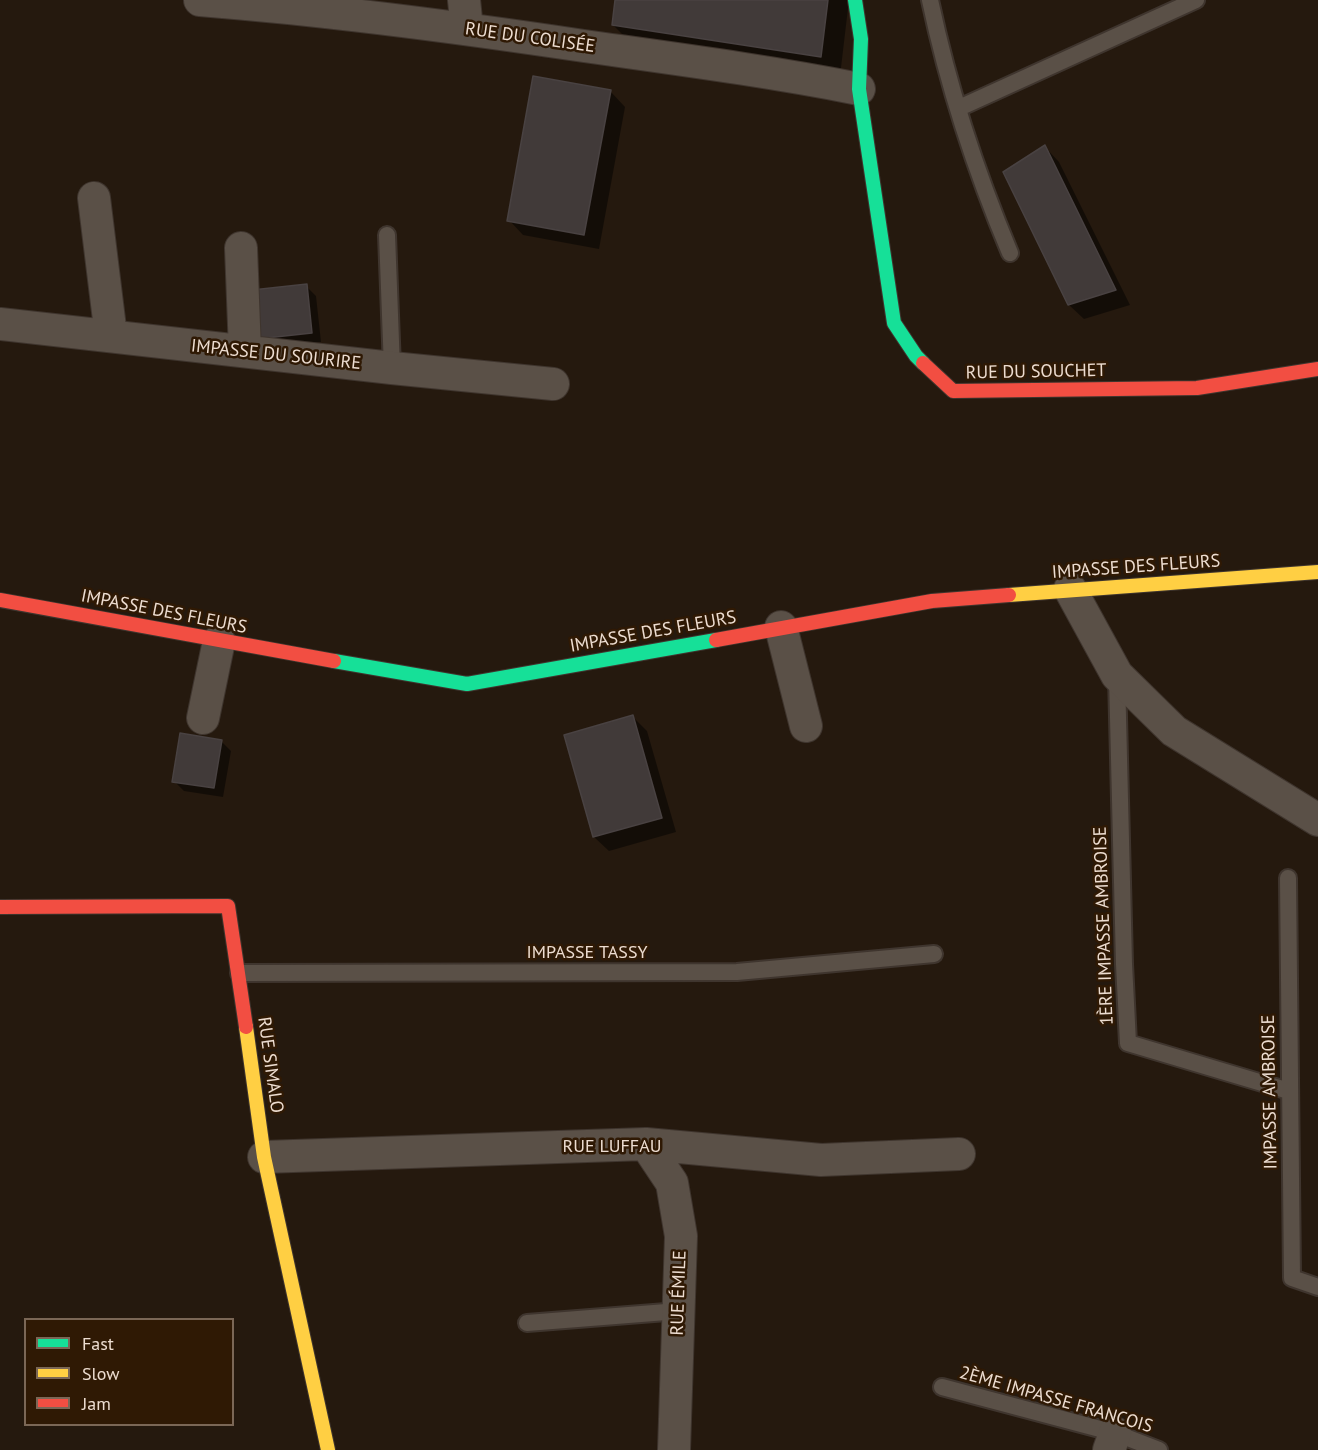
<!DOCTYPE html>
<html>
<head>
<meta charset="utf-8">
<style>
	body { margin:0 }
	#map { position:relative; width:1318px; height:1450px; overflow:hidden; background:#25190e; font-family:"PT Sans",sans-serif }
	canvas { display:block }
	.legend { position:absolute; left:24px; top:1318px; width:210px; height:108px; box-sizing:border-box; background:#2f1904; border:2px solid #7b6756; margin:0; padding:8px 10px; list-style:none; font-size:18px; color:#edddd1 }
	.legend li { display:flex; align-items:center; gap:12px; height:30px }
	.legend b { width:30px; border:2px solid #7b6756 }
</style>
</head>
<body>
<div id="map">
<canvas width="1318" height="1450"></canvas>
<ul class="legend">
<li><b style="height:8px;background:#16e098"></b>Fast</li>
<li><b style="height:8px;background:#ffcf43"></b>Slow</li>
<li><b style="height:8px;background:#f24e42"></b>Jam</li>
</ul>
</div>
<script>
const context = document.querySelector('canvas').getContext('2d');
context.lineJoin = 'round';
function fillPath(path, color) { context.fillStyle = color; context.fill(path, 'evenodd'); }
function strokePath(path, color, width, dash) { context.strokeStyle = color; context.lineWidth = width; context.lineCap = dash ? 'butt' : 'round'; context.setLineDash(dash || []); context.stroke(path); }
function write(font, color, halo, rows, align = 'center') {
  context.font = font + ' "PT Sans",sans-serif'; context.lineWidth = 5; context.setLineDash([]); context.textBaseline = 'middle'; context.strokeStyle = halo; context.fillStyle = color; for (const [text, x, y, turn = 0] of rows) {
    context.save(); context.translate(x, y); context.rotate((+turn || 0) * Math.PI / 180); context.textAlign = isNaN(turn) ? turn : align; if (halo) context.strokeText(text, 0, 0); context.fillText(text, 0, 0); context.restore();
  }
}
fillPath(new Path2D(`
	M617,0H849L840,76L632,44L613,25Z
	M611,92L625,107L599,249L523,235L509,220Z
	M1045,147L1059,162L1130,305L1084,319L1069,305Z
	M306,286L316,296L321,342L269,348L254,291Z
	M633,717L647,731L676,832L609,851L594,837Z
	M221,741L231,751L223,797L184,791L174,781Z`), '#0007');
const building = new Path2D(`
	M615,0H828L821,57L612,25Z
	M533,76L611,90L584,235L507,221Z
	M1045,145L1116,290L1068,305L1003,172Z
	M307,284L312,333L257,339L252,290Z
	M633,715L662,818L593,837L564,735Z
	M180,733L222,740L214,788L172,782Z`);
fillPath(building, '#413a39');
strokePath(building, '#494242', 1.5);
const lane = new Path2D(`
	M930,0C948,86 976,172 1010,253
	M959,108L1196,0
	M387,235L392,368
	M1117,676L1124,964L1128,1043L1289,1091
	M1288,878L1292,1278L1318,1287
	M239,973L737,972L934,954
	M527,1323L679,1311
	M942,1387L1115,1433L1159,1450`);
const street = new Path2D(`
	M200,0C328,10 457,27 584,46C676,59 768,71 859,89
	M464,0L467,29
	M94,198L111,336
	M241,248L245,351
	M0,324L392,368L553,384
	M1070,589L1117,675L1174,731L1318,820
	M781,627L806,726
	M203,718L219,641
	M646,1144L672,1183L681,1236L674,1450
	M264,1157L646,1144L821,1160L959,1154
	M1109,1450L1115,1433`);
const fast = new Path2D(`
	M855,0L861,39L859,89L894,323L916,356L923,363
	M334,661L467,684L716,640`);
const slow = new Path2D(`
	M1009,595L1318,572
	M246,1027L264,1157L328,1450`);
const jam = new Path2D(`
	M923,363L953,391L1197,388L1318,369
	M0,600L334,661
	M716,640L932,601L1009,595
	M0,907L228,906L246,1027`);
strokePath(lane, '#3f352e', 20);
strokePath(street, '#3f352e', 34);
strokePath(fast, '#3f352e', 16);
strokePath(slow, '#3f352e', 16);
strokePath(jam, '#3f352e', 16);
strokePath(lane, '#5a5047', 16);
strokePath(street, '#5a5047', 32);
strokePath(fast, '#16e098', 14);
strokePath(slow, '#ffcf43', 14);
strokePath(jam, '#f24e42', 14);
write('18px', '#edddd1', '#2f1904', [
	["RUE DU COLISÉE",530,38,8],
	["IMPASSE DU SOURIRE",276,355,6],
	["RUE DU SOUCHET",1036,372,-1],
	["IMPASSE DES FLEURS",1136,567,-4],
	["IMPASSE DES FLEURS",164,612,11],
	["IMPASSE DES FLEURS",653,632,-10],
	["1ÈRE IMPASSE AMBROISE",1104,926,-92],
	["IMPASSE TASSY",587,953],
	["RUE SIMALO",270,1065,82],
	["IMPASSE AMBROISE",1270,1092,-91],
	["RUE LUFFAU",612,1147],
	["RUE ÉMILE",679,1293,-88],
	["2ÈME IMPASSE FRANCOIS",1056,1400,16]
]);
</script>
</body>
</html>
